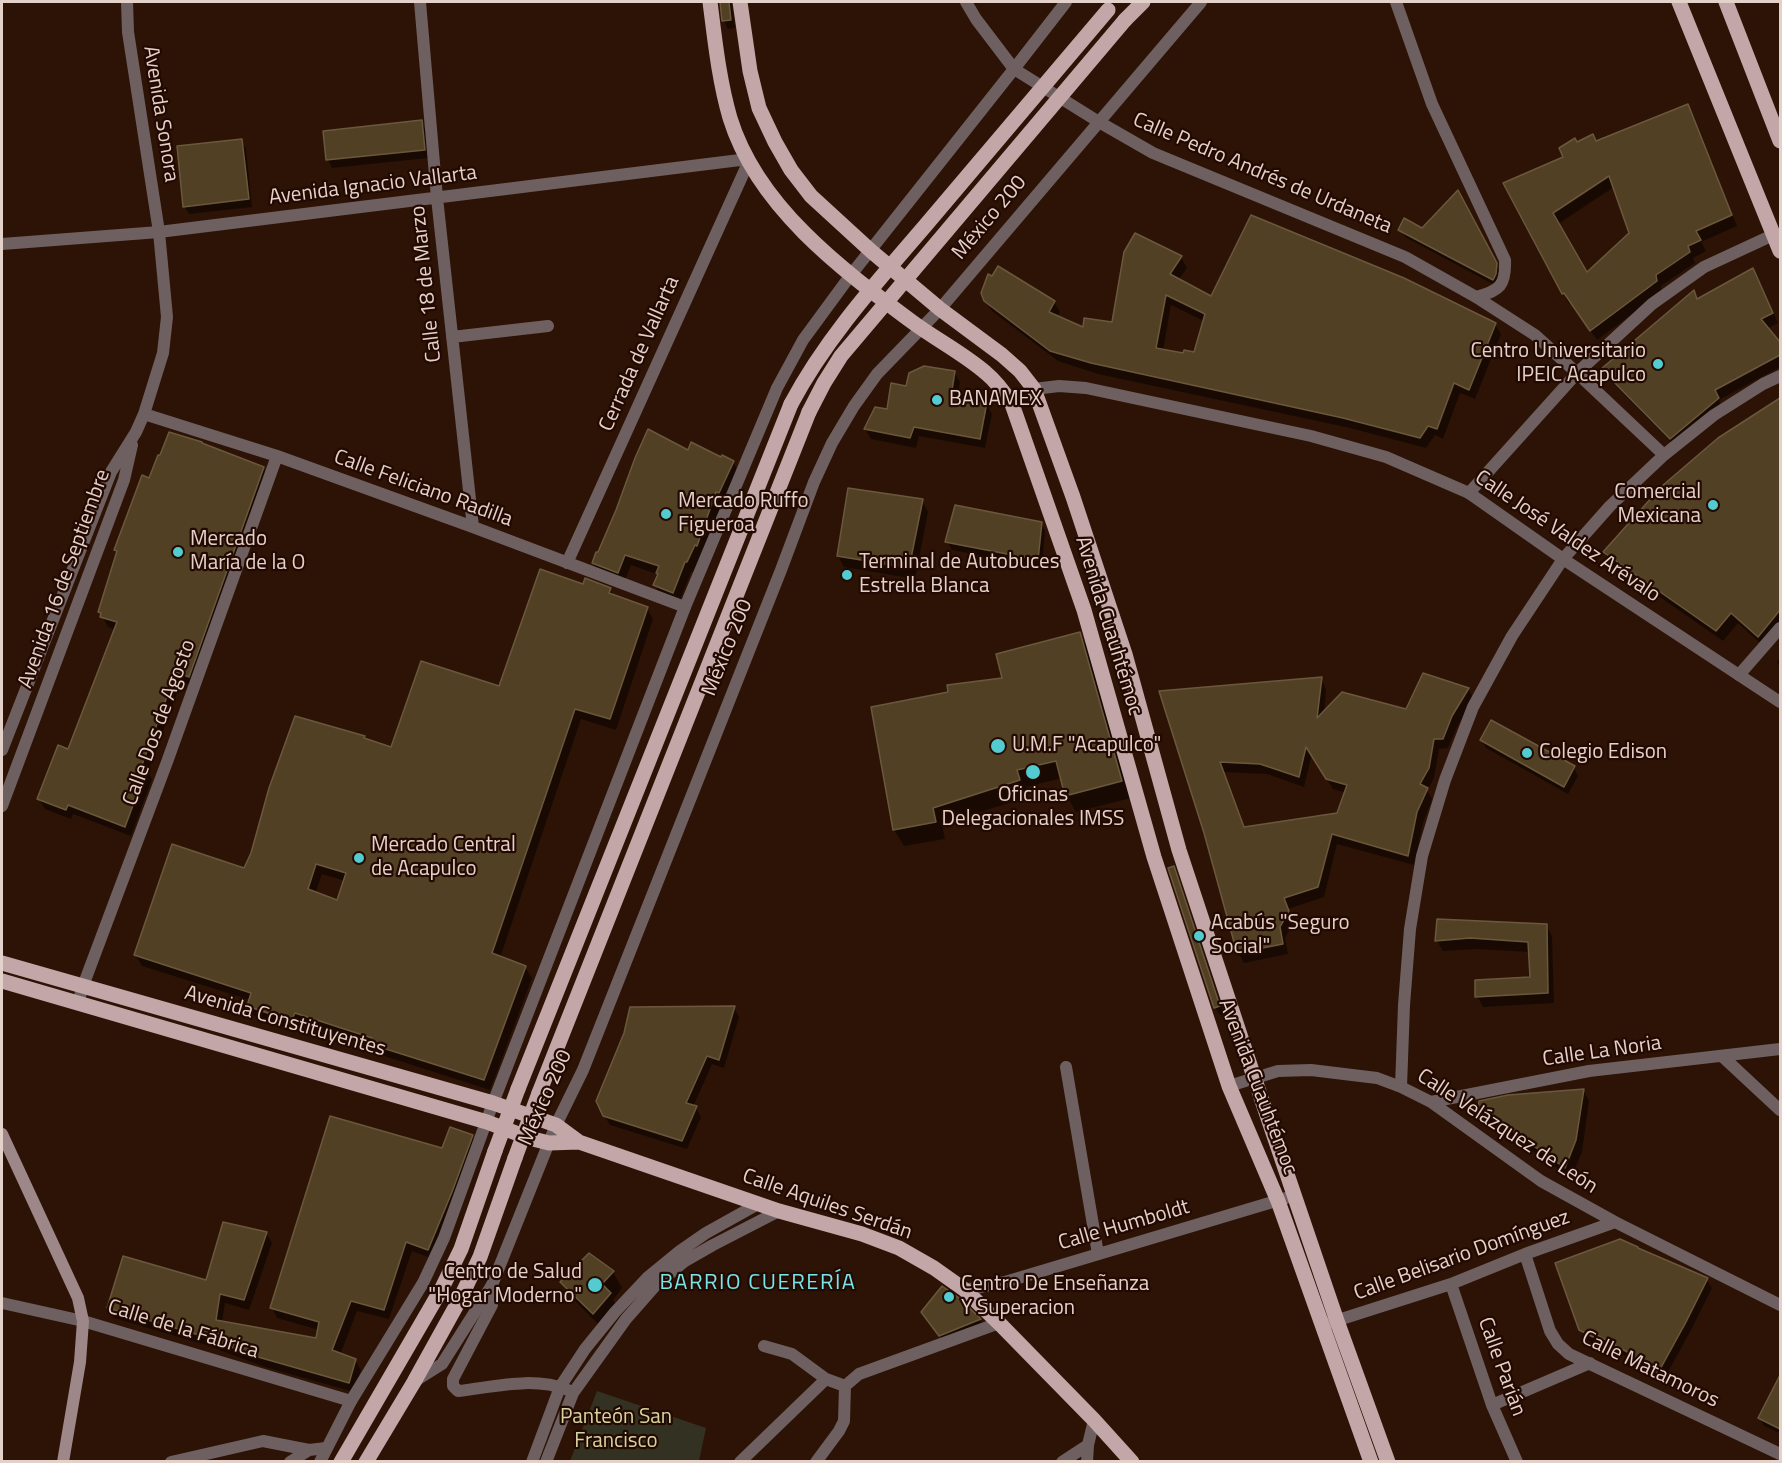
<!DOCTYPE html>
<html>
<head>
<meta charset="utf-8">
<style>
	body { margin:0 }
	#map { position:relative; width:1782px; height:1463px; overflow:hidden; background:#2d1306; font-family:"Titillium Web",sans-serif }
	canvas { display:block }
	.frame { position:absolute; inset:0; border:3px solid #e4d1c9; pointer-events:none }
</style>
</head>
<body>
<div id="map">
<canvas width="1782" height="1463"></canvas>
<div class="frame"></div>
</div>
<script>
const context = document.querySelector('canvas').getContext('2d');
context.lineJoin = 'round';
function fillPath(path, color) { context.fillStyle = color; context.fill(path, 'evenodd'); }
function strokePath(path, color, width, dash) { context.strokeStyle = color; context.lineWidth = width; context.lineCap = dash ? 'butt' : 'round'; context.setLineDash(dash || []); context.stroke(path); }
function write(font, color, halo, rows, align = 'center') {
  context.font = font + ' "Titillium Web",sans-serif'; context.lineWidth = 4.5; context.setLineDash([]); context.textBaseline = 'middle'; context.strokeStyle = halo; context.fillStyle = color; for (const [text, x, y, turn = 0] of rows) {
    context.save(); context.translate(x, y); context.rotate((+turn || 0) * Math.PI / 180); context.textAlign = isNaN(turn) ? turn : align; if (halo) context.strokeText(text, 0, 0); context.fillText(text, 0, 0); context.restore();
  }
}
fillPath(new Path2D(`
	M597,1391L706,1428L699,1461H570Z`), '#333222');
fillPath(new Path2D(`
	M720,2H731L735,28L728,29L724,21L721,2Z
	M1687,106L1693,116L1737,226L1701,242L1706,251L1693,258L1695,263L1661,286L1662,292L1597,340L1571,303L1569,304L1505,184L1565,158L1577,144L1596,142ZM1614,187L1631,233L1586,274L1558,224Z
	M421,122L426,130L428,158L332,168L328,160L325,132Z
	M241,141L246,149L252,207L189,214L184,206Z
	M1458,192L1500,272L1498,287L1405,237L1400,229L1422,230Z
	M1181,257L1187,268L1178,280L1211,298L1495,324L1501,334L1475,399L1460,393L1443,439L1435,435L1426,448L1350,428L1098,374L1058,361L992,311L985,300L1054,302L1060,312L1057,317L1084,329L1113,323ZM1171,305L1204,321L1195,353L1184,355L1163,351Z
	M1758,280L1778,323L1767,329L1780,344V367L1719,400L1723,409L1676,447L1609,379L1603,369L1694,292L1698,300Z
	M954,372L960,382L957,399L986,404L992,414L985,448L919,436L916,448L871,439L865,429L889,411L908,388Z
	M1780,400V628L1764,647L1738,623L1723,641L1611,563L1604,552L1718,439Z
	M689,452L733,462L739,473L725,503L723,501L703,556L701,555L693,572H691L679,603L661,596L655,585L659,575L631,565L624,583L599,574L593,563Z
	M263,468L269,478L194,686L181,682L148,772L152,779L131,836L73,814L71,819L45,809L39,799L68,751L115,630L108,627L100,612L118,554L116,550L150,480Z
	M922,501L928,512L915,579L844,567L838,556Z
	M1041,523L1045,531L1042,567L952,550L947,542Z
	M584,586L610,589L615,597L647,608L653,619L616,730L581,719L500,958L525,967L532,978L490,1090L378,1054L374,1047L301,1023L297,1031L255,1017L248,1006L250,1000L142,966L135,955L244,869L364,737L366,740L391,749L500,687ZM322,874L345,881L338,902L315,894Z
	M1079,634L1089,650L1131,798L1076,812L1066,795L1062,778L1026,787L1028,797L942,824L945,839L904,846L894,830L950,694L1004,679Z
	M1780,657V668L1777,662Z
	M1321,679L1326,689L1324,713L1406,711L1468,689L1474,699L1457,727L1448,748L1439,749L1434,778L1427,791L1432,799L1423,823L1414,865L1337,844L1324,897L1288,909L1294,922L1285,938L1288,954L1244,963L1238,953L1205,833L1161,692ZM1312,754L1333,789L1346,793L1339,814L1245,829L1224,772L1267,774L1304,787Z
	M1481,740L1574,768L1578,776L1568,794L1486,748Z
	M1173,868L1178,876L1224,1014L1220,1015L1215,1007Z
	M1546,925L1552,936L1554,1003L1483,1007L1477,996L1532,979L1530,952L1477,949L1443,951L1437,941Z
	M734,1008L739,1017L724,1068L712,1064L693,1107L696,1108L701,1117L687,1149L610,1125L604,1115L625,1033Z
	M1583,1090L1589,1101L1582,1152L1571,1178L1486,1118L1479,1107Z
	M472,1136L478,1146L433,1259L412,1251L389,1319L357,1311L340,1355L355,1360L361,1370L354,1392L265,1367L206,1345L114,1318L108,1308L207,1282L266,1233L272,1243L249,1310L225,1303L222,1323L317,1339L319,1330L277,1318L272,1308L442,1149Z
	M613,1272L622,1288L613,1300L619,1310L603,1329L572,1298L562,1282Z
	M1706,1279L1712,1288L1690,1332L1663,1381L1634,1366L1629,1358L1600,1342L1598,1345L1585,1339L1580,1329Z
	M958,1299L980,1320L984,1327L945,1343L928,1321Z
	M1779,1381L1780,1382V1433L1764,1426L1760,1418Z`), '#0007');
const building = new Path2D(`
	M720,2H729L731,20L722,21Z
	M1688,104L1732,215L1696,231L1701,240L1688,246L1690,252L1656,275L1657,281L1590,331L1564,293L1562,294L1503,183L1563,157L1559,148L1575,138L1577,142L1593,134L1596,141ZM1609,176L1629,233L1587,272L1553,213Z
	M422,120L425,150L326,160L323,131Z
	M242,139L249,199L183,207L177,146Z
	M1458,190L1497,263L1496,274L1493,280L1398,230L1404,218L1422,228Z
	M1251,215L1404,278L1496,323L1469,390L1454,383L1437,429L1428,426L1420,438L1343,418L1091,363L1050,351L984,301L981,293L988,274L992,276L998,266L1055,301L1049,312L1083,327L1084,318L1112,322L1124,252L1135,233L1182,256L1170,274L1211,296ZM1166,295L1205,314L1194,352L1184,350L1183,353L1156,348Z
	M1753,268L1773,313L1761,319L1780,342V355L1715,390L1719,398L1670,439L1601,369L1694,290L1697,299Z
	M924,366L955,371L951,397L987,402L980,439L914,427L910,438L864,429L875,407L887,409L891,383L906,386L909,373Z
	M1780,398V610L1758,637L1731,613L1716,631L1603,552L1662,486L1718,438Z
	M648,429L688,450L691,442L721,457L722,455L734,461L719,493L716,492L697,546L695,545L687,562H685L673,593L653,585L658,574L656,573L659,566L625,555L618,573L592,563L596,552H598L616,510L635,458Z
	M169,432L202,442V443L264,467L189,677L176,672L142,765L147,767L125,827L68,805L66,810L37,799L58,745L68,749L117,622L100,617L101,613L98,612L117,551L114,550L142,475L149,478L158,455H160Z
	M848,488L923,499L909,568L837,556Z
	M955,505L1042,522L1038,560L945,542Z
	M540,569L583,584L585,578L611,588L609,593L648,607L610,719L575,709L492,953L526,966L484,1080L370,1044L372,1038L295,1013L291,1021L247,1006L251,993L134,955L172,844L244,868L251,853L269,788L295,716L365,736L364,738L391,747L421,661L499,686ZM316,864L346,873L337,900L308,889Z
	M1080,632L1122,781L1065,796L1056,761L1017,770L1020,780L933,808L936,822L893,830L871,707L948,692L947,685L1002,678L996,654Z
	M1423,673L1469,688L1452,716L1443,739H1434L1429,768L1420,784L1428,788L1417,812L1408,856L1332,834L1318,887L1284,898L1289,911L1280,927L1283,944L1237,953L1204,833L1159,691L1322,677L1317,718L1342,692L1406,709ZM1306,747L1326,779L1347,785L1337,813L1244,827L1220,762L1260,764L1299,777Z
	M1491,720L1575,766L1564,787L1480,740Z
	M1174,866L1220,1006L1214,1008L1168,868Z
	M1437,919L1547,924L1548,993L1475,997V980L1530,977L1528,942L1470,938L1435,941Z
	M735,1006L719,1060L707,1056L686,1103L697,1106L682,1141L603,1116L596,1101L624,1033L630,1007Z
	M1584,1089L1576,1140L1565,1168L1478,1107L1479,1101L1508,1095Z
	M330,1116L442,1148L450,1127L473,1135L452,1192L428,1250L406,1242L384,1310L351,1301L332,1350L356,1359L349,1383L258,1357L199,1335L107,1308L123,1256L206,1280L223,1222L267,1232L244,1300L220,1294L216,1320L316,1338L319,1322L270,1308Z
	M1620,1239L1638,1247V1248L1708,1278L1686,1322L1658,1373L1627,1358L1629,1353L1595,1334L1593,1337L1579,1330L1555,1263Z
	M589,1253L614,1271L602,1284L611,1293L593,1314L560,1282Z
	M942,1286L959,1298L981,1319L939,1336L921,1312Z
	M1780,1375V1429L1758,1418Z`);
fillPath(building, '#524025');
strokePath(building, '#6b583c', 1.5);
strokePath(new Path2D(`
	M420,2L437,198L473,527
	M966,2L976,19L1014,69L1099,122L1153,153L1405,257L1476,297L1535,335L1577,373L1664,455
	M1396,2L1432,104L1505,260C1506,285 1500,291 1476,297
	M2,244L159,232L748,159
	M452,337L548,326
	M144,414L277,456L473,527L685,607
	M1469,493L1577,373L1652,304L1704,267L1773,235
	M567,563L749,161
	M1739,675L1780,628
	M2,750L111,472L136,432L144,414L163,353L167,317L159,232L128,32L127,2
	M2,806L124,480L132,445
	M78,1003L83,986L167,762L277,456
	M1722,1056L1780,1110
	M1066,1067L1098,1254
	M1229,1086L1278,1071L1311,1070L1377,1078L1401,1087L1431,1102L1541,1181L1615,1222L1780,1305
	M1401,1087L1404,1005L1410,929L1422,856L1445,780L1473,707L1512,636L1563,559L1610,506L1664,455L1714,415L1763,384L1780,376
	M1431,1102L1589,1071L1780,1049
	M1525,1254L1550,1331L1558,1344L1569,1354L1780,1454
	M1451,1284L1492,1405L1517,1462
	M492,1285V1305L453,1379V1386L458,1391C494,1387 533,1376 568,1390
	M965,1290L1005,1282L1286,1198
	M2,1303L83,1321L351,1401
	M1329,1323L1451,1284L1525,1254L1615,1222
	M764,1346L792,1354L826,1379L845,1386
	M845,1386L859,1374L999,1323
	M1492,1405L1590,1363
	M171,1462L263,1441L309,1450
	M290,1462L309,1450L326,1448
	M532,1462L560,1387L585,1349L615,1312L647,1278L680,1251L706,1233L758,1204
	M546,1462L573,1393L626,1319L655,1286L685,1261L713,1245L779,1211
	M740,1462L826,1379
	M816,1462L839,1431L844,1421L845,1386
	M1062,1462L1088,1445
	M1087,1462L1088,1445L1094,1420`), '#6e6060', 12);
strokePath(new Path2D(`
	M1034,389L1059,386L1086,388L1311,436L1386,457L1469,493L1563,559L1780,702
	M415,1381L442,1364L492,1285L556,1125L583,1070L781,570L814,482L832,443L854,406L877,374L940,309L1201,2
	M320,1462L351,1401L423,1283L444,1238L493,1103L685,607L777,388L803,340L850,276L1014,69L1066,2`), '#6e6060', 12);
strokePath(new Path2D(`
	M2,1134L78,1298L83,1321L80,1362L63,1462`), '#9e8788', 12);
strokePath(new Path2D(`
	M710,2C715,41 719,80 730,118C757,206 840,268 911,321C935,339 963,353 986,373C997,382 1004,392 1012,404L1084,610L1154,857L1229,1086L1278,1201L1371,1462
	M740,2L750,71L759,108L775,142L791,170L811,196L871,251L940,309L1002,355L1020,371L1034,389L1073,497L1125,654L1179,850L1254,1077L1337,1321L1388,1462
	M1679,2L1780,251
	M1726,2L1780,141
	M1125,20L1143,2
	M2,963L493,1103L556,1125L579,1142L779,1211L862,1234L899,1248L934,1268L965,1290L999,1323L1094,1420L1132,1462
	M2,981L487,1122L529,1138L549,1143L579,1142
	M518,1089L791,404
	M539,1093L809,412
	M341,1462L442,1288L461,1249L495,1151
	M366,1462L414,1382L460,1299L480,1257L515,1158`), '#c3a6a7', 15);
strokePath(new Path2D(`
	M791,404C826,338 877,282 925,226C986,154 1047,82 1108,10
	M809,412L824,383L841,356L1125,20
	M495,1151L518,1089
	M515,1158L539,1093`), '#c3a6a7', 15);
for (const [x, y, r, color] of [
	[1658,364,6,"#52ccd0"],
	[937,400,6,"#52ccd0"],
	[1713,505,6,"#52ccd0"],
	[666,514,6,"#52ccd0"],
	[178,552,6,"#52ccd0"],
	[847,575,6,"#52ccd0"],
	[998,746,8,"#52ccd0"],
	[1527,753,6,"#52ccd0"],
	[1033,772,8,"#52ccd0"],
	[359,858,6,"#52ccd0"],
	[1199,936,6,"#52ccd0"],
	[595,1285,8,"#52ccd0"],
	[949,1297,6,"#52ccd0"]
]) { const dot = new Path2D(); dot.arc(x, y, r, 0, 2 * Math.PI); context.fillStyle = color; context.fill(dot); strokePath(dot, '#220901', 2); }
write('21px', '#e4d1c9', '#220901', [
	["Avenida Sonora",160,114,81],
	["Calle Pedro Andrés de Urdaneta",1262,174,23],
	["Avenida Ignacio Vallarta",373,186,-7],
	["México 200",990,218,-50],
	["Calle 18 de Marzo",427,284,-96],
	["Cerrada de Vallarta",640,354,-66],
	["Calle Feliciano Radilla",423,489,20],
	["Calle José Valdez Arévalo",1567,537,34],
	["Avenida 16 de Septiembre",65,579,-70],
	["Avenida Cuauhtémoc",1108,626,73],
	["México 200",728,648,-68],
	["Calle Dos de Agosto",160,723,-70],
	["Avenida Constituyentes",285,1022,16],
	["Calle La Noria",1602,1052,-8],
	["Avenida Cuauhtémoc",1257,1087,69],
	["México 200",546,1098,-66],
	["Calle Velázquez de León",1507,1132,33],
	["Calle Aquiles Serdán",827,1205,19],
	["Calle Humboldt",1124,1226,-16],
	["Calle Belisario Domínguez",1462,1256,-20],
	["Calle de la Fábrica",183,1330,17],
	["Calle Parián",1501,1367,70],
	["Calle Matamoros",1650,1370,26]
]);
write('21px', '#e4d1c9', '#220901', [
	["Centro Universitario",1646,352,"right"],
	["IPEIC Acapulco",1646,376,"right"],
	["BANAMEX",949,400],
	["Comercial",1701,493,"right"],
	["Mexicana",1701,517,"right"],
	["Mercado Ruffo",678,502],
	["Figueroa",678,526],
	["Mercado",190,540],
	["María de la O",190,564],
	["Terminal de Autobuces",859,563],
	["Estrella Blanca",859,587],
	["U.M.F \"Acapulco\"",1012,746],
	["Colegio Edison",1539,753],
	["Oficinas",1033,796,"center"],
	["Delegacionales IMSS",1033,820,"center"],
	["Mercado Central",371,846],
	["de Acapulco",371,870],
	["Acabús \"Seguro",1211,924],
	["Social\"",1211,948],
	["Centro de Salud",582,1273,"right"],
	["\"Hogar Moderno\"",582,1297,"right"],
	["Centro De Enseñanza",961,1285],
	["Y Superacion",961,1309]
], 'left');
write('21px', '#d7d59f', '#220901', [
	["Panteón San",616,1418],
	["Francisco",616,1442]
]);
context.letterSpacing = '1.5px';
write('22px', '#78e5e8', '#220901', [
	["BARRIO CUERERÍA",758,1284]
]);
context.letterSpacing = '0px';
</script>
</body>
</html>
